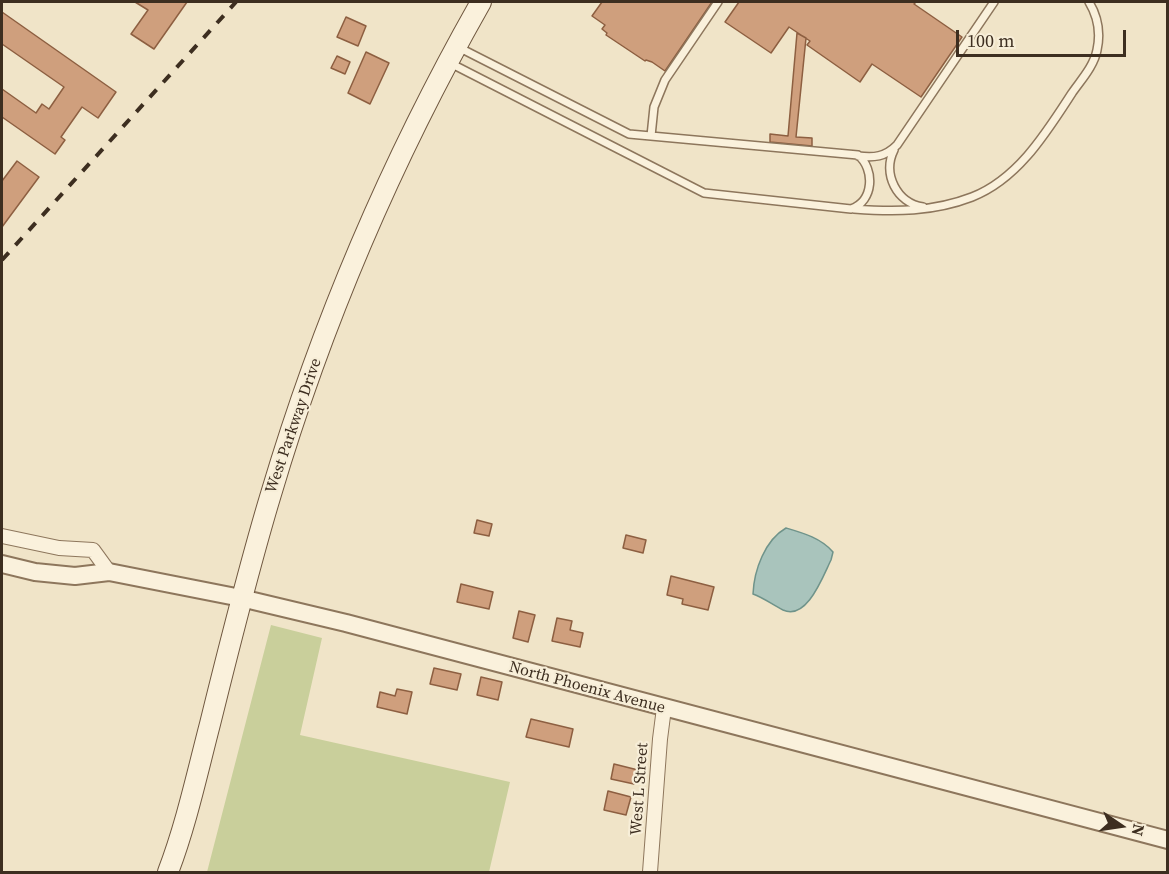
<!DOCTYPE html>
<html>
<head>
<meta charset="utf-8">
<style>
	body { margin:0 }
	#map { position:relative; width:1169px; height:874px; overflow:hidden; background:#f0e4c8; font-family:"Source Serif 4",serif }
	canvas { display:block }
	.frame { position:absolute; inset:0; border:3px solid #3d2e20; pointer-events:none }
	.north { position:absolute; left:1091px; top:796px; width:60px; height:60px; -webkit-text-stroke:4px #f7eed8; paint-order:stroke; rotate:103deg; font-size:16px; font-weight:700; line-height:24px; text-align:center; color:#3d2e20 }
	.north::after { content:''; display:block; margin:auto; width:21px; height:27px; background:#3d2e20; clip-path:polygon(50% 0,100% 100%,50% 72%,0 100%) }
	.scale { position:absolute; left:956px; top:30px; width:170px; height:27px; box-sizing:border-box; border:3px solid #3d2e20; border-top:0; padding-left:8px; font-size:18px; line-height:21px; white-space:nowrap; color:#3d2e20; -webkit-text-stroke:4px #f7eed8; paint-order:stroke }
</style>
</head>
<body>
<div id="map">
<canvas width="1169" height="874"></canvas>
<div class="frame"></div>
<div class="north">N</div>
<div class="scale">100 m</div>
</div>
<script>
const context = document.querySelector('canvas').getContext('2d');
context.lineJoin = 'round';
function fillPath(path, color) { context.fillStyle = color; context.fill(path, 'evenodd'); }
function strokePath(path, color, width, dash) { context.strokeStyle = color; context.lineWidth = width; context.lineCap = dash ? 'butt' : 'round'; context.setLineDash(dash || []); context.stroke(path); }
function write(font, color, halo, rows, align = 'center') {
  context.font = font + ' "Source Serif 4",serif'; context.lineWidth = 4.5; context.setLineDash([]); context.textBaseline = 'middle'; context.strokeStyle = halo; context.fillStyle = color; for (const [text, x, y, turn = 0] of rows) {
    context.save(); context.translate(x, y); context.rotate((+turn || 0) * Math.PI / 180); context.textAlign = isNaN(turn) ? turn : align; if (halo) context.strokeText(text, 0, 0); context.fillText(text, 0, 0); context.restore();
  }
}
fillPath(new Path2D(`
	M271,625L322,638L300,735L510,782L489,872H207Z`), '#c9cf9b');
const water = new Path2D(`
	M786,528C803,533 821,538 833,552L831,560C823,576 807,621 783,610C773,605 764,598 753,594C754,570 765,540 786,528Z`);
fillPath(water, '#a9c4bc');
strokePath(water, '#6f938a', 1.5);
const building = new Path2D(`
	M135,2H187L154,49L131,34L148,10Z
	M602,2H712L665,71L652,62L646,60L645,61L606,35L607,33L602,29L605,25L592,16Z
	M739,2H916L914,4L962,37L921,97L872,64L860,82L807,45L810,41L789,27L771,53L725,22Z
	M2,12L116,92L98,118L82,107L61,137L65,140L55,154L2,117V89L36,113L42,104L49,109L64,87L2,44Z
	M346,17L366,26L358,46L337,37Z
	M797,33L806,38L796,137L812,138V146L770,142V134L788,136Z
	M366,52L389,63L370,104L348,93Z
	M337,56L350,62L345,74L331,68Z
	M17,161L39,177L2,227V181Z
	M477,520L492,524L489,536L474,533Z
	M626,535L646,540L643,553L623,548Z
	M671,576L714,587L708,610L682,604L683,599L667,595Z
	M461,584L493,592L489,609L457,602Z
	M519,611L535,615L528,642L513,638Z
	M557,618L572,621L570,630L583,633L580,647L552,641Z
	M434,668L461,674L457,690L430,684Z
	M481,677L502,682L498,700L477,695Z
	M397,689L412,692L407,714L377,707L380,692L395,696Z
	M531,719L573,729L569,747L526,737Z
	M614,764L638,770L634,784L611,779Z
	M608,791L631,797L626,815L604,810Z`);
fillPath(building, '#cf9f7d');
strokePath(building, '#8d5f41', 1.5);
const service = new Path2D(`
	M450,63L704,193L851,209C874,201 875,169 858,155L629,134L458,47
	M651,136L654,107L665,80L718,2
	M894,150C882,174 897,203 923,207
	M858,156C874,158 885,157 897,145L994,2
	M854,209C895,212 933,212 972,197C1018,179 1046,133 1072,93C1081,80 1094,66 1097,50C1101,32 1098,17 1089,2`);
const minor = new Path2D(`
	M2,536L59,548L93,550L109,572
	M650,872L660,739L664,708`);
const tertiary = new Path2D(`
	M2,564L35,572L75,576L109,572L241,598L346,623L1168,840`);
const secondary = new Path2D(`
	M168,872C186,825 197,774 210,724C229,647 248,570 271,494C322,322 393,157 481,2`);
strokePath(service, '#8d765c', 10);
strokePath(minor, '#8d765c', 16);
strokePath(tertiary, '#8d765c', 20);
strokePath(secondary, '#6f573f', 22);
strokePath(service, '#faf1dc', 7);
strokePath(minor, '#faf1dc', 14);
strokePath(tertiary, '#faf1dc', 16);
strokePath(secondary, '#faf1dc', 20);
strokePath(new Path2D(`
	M2,260L236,2`), '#3d2e20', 4, [10, 10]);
write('16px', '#3d2e20', '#f7eed8', [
	["West Parkway Drive",294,426,-71],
	["North Phoenix Avenue",587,688,15],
	["West L Street",640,789,-86]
]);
</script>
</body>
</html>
